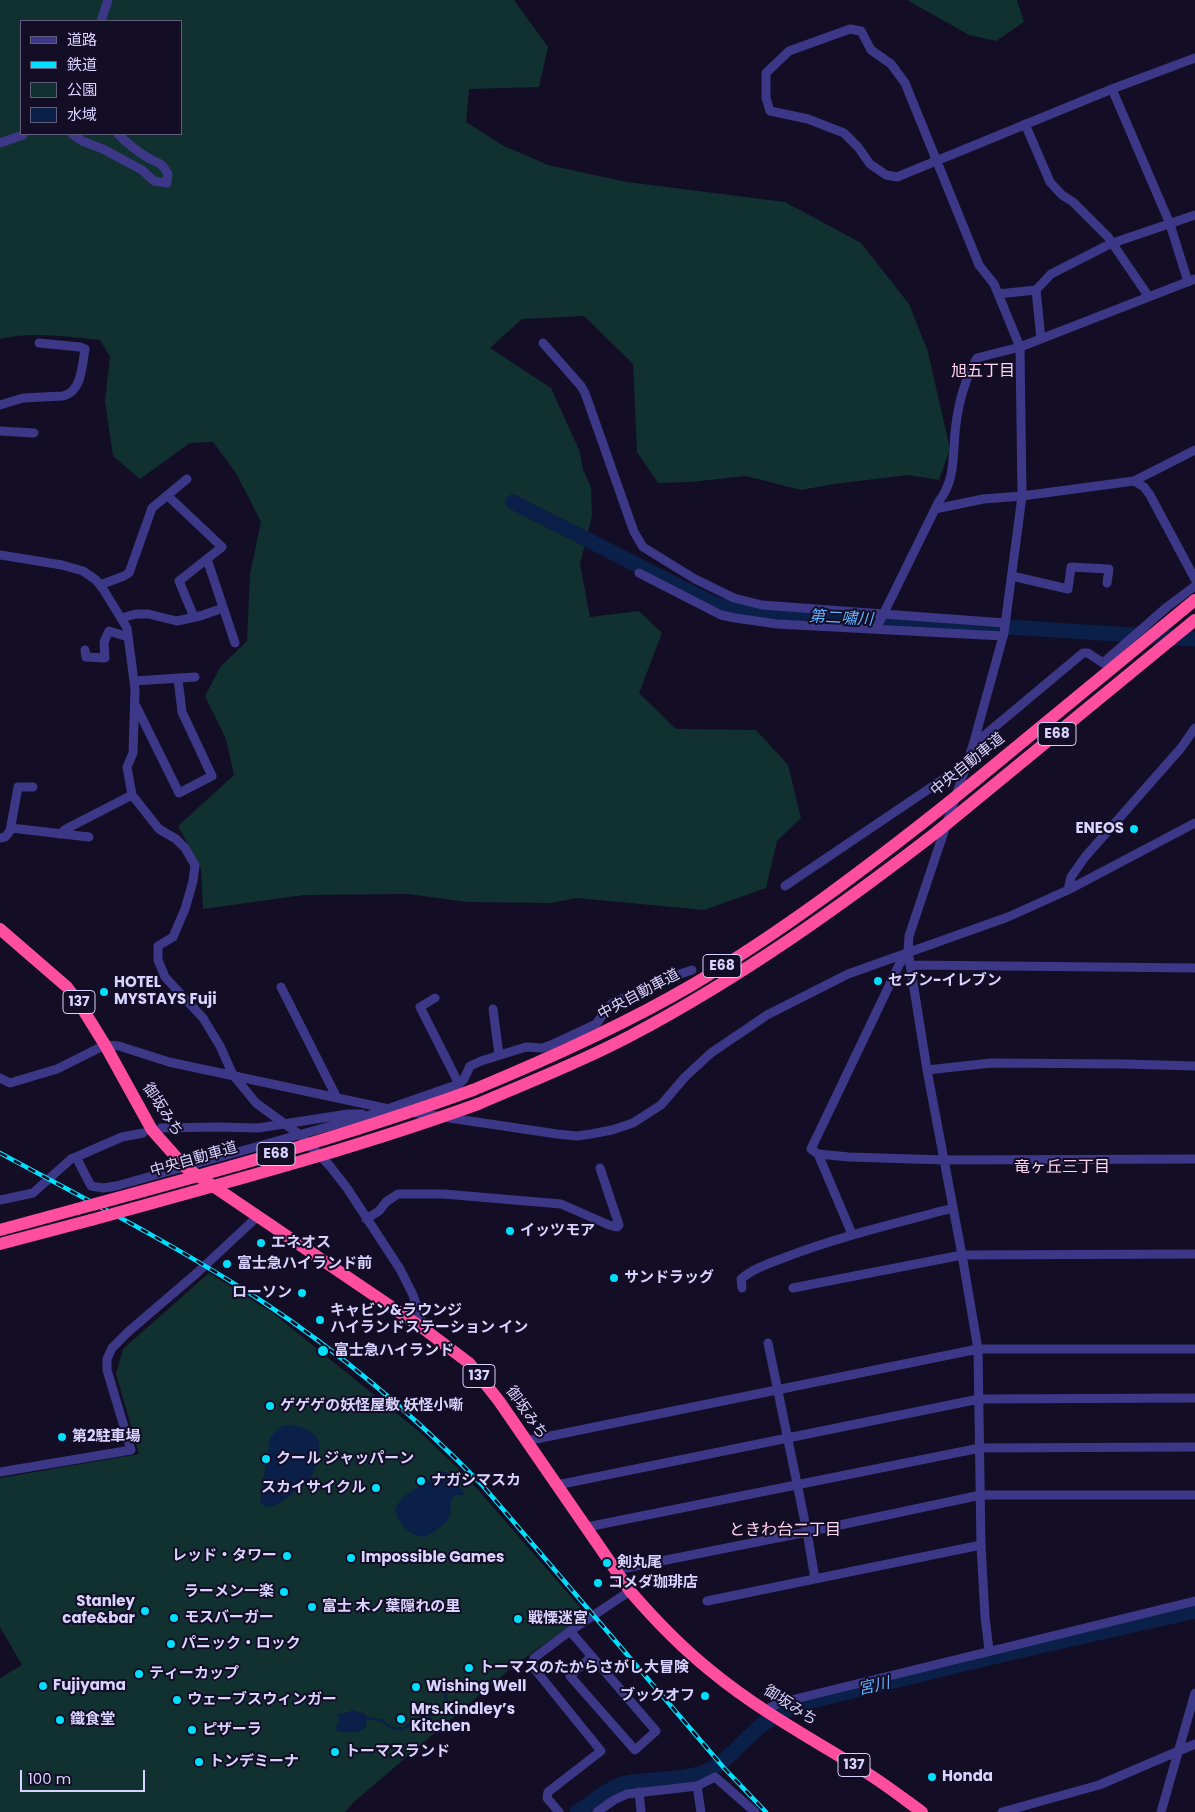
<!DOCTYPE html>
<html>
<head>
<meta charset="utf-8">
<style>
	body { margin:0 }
	#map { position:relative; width:1195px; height:1812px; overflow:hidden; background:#130e26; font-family:Poppins,"Noto Sans JP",sans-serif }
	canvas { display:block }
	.legend { position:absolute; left:20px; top:20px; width:162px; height:115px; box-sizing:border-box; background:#130e26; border:1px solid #625d7d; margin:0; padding:6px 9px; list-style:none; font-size:15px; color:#d9d3ff }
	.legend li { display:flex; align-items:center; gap:10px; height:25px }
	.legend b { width:25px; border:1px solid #625d7d }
	.scale { position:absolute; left:20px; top:1770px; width:125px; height:22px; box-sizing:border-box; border:2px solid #d9d3ff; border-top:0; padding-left:6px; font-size:15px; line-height:18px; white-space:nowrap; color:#d9d3ff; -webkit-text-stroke:4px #130e26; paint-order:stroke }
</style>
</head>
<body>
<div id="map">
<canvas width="1195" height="1812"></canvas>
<ul class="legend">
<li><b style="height:6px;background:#3c3887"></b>道路</li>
<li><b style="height:6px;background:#00e0fe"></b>鉄道</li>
<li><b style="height:14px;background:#113030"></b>公園</li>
<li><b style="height:14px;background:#0a2049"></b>水域</li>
</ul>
<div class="scale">100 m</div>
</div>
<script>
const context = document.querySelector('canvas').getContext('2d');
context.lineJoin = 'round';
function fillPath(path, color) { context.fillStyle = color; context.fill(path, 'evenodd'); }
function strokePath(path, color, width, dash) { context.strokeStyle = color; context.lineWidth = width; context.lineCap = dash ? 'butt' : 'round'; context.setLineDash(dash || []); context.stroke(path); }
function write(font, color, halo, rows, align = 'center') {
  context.font = font + ' Poppins,"Noto Sans JP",sans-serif'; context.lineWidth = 4; context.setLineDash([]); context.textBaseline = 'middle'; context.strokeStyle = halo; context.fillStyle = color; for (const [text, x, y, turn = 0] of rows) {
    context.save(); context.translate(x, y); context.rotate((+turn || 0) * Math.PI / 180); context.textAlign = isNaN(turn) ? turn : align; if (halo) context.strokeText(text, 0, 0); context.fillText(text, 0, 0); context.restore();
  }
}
fillPath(new Path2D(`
	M0,0H514L548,47L539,87L469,89L466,122L504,146L548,165L627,182L785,202L861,243L909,304L928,352L950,449L939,480L908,475L834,484L801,490L746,476L691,482L658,483L637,452L633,364L584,316L522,319L490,348L551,388L580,452L583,470L591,487L592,516L580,564L590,617L639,611L662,633L639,693L676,729L756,730L788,765L801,818L777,841L766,888L704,910L577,898L551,903L467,902L408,894L304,895L203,909L201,869L178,826L234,775L226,739L205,696L221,666L247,641L250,574L261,522L236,473L213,442L190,443L140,479L113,456L105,401L110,357L100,340C69,337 30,331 0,339ZM21,21H181V134H21Z
	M907,0H1017L1024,22L996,41L969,35Z
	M209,1273L274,1314L421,1433L466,1476L586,1614L511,1668L355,1801L345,1812H0V1678L22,1665L0,1627V1478L139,1454L116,1374L123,1349Z`), '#113030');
fillPath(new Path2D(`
	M292,1425C312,1429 324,1436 318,1459C316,1465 314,1473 311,1477C307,1482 282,1503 277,1504C273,1506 269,1506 265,1507L260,1502L270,1437L282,1426Z
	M441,1472H447L466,1495H454C448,1506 452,1506 450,1515C447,1525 434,1531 426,1537C409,1536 398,1525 395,1508L403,1497Z
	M353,1710L365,1714L367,1718L366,1727C358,1735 347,1732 337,1731L336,1727L339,1721L337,1714L346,1713Z`), '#0a2049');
strokePath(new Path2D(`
	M367,1718L382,1721L392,1728L403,1729L423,1716L437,1714L445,1709L447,1702L445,1693`), '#0a2049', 2.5);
strokePath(new Path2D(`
	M513,502L712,603L730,608L749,613L821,619L881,623L914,621L1195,639
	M577,1812C592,1803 609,1787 626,1783C652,1778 687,1781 709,1770C730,1759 744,1739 762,1725C776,1715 791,1708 807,1702L1005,1654L1195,1611`), '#0a2049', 15);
strokePath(new Path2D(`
	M101,21L108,0
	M1112,89L1170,224L1188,282
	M1025,124L1050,182L1062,195L1073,202L1108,237L1149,297
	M72,134L82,141L103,149L142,170L154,181L167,183L168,174C160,160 159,165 147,157C136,151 127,143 118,134
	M0,143L23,135V134
	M1036,290L1041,339
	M998,294L1036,290L1051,274L1110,244L1195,215
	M543,343L581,386L585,393L634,532L643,547L695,579L734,598L762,605L1005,623
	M0,405L23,398L63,396C82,392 82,365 85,349L80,347L39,343
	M0,431L34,433
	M1134,481L1144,487L1150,495L1195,579
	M168,496L222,547L179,581L194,617
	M935,509L983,499L1022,496L1134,481L1195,450
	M0,555L62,565L83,571L96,580L103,589L127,628L135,689L133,753L127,767L132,795L159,829L176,839L185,848L195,865L193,881L185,909L173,937L158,946V960L165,977L203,1018L220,1046L233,1075L256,1103L300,1135L329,1165L347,1188L400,1269L413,1295L424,1329
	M207,559L235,643
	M639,573L721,615L735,618L777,624L1003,636
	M1012,576L1068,589L1071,567L1109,569L1107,583
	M100,585L124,576L129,573L152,508L187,479
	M121,618L136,614H148L177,621L200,616L223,608
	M876,629L939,501C957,479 952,450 956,424C959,401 966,377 977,358L1020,347L1195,279
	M85,650L86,657L105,658L104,642L109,631L128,637
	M134,681L195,677
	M136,706L179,793L212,776L182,712L178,679
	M973,745L1083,653H1088L1103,663L1167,607L1195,586
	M11,828L89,837
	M60,834L66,829L132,795
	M0,838L5,837L10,831L18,787H33
	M785,886L945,778L964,770
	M1068,890L1071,877L1085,857L1181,748L1195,728
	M908,951L899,965L811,1149L818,1154L849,1157L945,1160L1195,1159
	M910,965L1195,968
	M281,987L337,1098
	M435,998L420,1007L459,1084
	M493,1009L499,1055
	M927,1070L991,1063L1125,1064L1195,1066
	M0,1078L10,1083L57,1069L105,1045L119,1046L169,1062L389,1109L557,1134L577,1136L591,1134L612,1130L633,1123L661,1105L685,1077L711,1053L767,1015L848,974L1008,917L1068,890L1195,823
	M161,1128L219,1127L258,1128L348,1114H362
	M818,1154L852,1234
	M76,1157L122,1137L143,1133
	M0,1200L33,1193L71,1159L76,1157L91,1186L103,1188L116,1186L370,1115L459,1084L464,1079L470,1066L481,1061L526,1047L542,1048L551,1045L596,1024L611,1004L660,981L692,970
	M366,1219L379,1211L386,1202L398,1194H444L561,1204L609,1225L617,1227L619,1225L600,1168
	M742,1288L741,1279C754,1268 770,1263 786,1257C841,1236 897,1223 953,1208
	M793,1288L962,1255L1195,1254
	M768,1343L807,1532L815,1579
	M526,1441L978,1349H1195
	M0,1472L131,1450L107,1370V1359L112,1348L128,1332L198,1272L258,1216
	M557,1485L979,1399L1195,1398
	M587,1527L980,1448L1195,1447
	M616,1570L807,1532L981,1495H1195
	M707,1601L981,1545
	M570,1631L656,1731L635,1750L570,1676L591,1657
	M989,1650L985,1617L981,1545L978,1349L962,1255L927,1070L908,951L909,936L973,745L1004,633L1022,496L1020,347L994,284L979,265L905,83L891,64L871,50L861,31L850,29L789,51L766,73V98L770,111L808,119L844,133L858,147L870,164L886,175L897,177L936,161L1112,89L1195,58
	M765,1710L779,1703L840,1688L1195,1601
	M697,1786L701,1812
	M639,1792L641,1812
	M559,1812L547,1798L548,1792L601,1751L533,1667L534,1658L570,1631L630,1591
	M597,1812L614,1800L627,1794L697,1786L715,1777L755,1812
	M1002,1812L1099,1785L1195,1744
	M1161,1812L1195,1693`), '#3c3887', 9);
strokePath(new Path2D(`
	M975,781L1195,600
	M966,808L1195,620
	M0,929L67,987L79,1003L105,1045L152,1130L185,1167L424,1329L469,1363L499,1401L630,1591C655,1620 681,1647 711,1671C758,1710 814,1740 867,1773C886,1785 904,1799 922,1812
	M473,1090C548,1059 622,1026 692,985C782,932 866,868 948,803
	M478,1104C529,1082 581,1062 630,1036C740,978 840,907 938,831
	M0,1230L77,1209
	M0,1244L91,1220`), '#ff4e9f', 12);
const rail = new Path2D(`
	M0,1153C87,1200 177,1246 260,1300C341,1353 416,1417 483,1486L724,1768L766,1812`);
strokePath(rail, '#00e0fe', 4.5);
strokePath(rail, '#130e26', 2.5, [8]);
strokePath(new Path2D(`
	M948,803L975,781
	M938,831L966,808
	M77,1209C210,1173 343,1137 473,1090
	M91,1220C221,1184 351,1150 478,1104`), '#ff4e9f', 12);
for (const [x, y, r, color] of [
	[1134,829,5,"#00e0fe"],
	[878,981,5,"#00e0fe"],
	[104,992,5,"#00e0fe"],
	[510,1231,5,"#00e0fe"],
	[261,1243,5,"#00e0fe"],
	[227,1264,5,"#00e0fe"],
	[614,1278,5,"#00e0fe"],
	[302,1293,5,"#00e0fe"],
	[320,1320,5,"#00e0fe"],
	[323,1351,6,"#00e0fe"],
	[270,1406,5,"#00e0fe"],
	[62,1437,5,"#00e0fe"],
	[266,1459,5,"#00e0fe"],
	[421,1481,5,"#00e0fe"],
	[376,1488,5,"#00e0fe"],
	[287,1556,5,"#00e0fe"],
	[351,1558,5,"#00e0fe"],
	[607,1563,5,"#00e0fe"],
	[598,1583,5,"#00e0fe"],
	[284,1592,5,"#00e0fe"],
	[312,1607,5,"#00e0fe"],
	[145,1611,5,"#00e0fe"],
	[174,1618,5,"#00e0fe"],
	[518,1619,5,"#00e0fe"],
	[171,1644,5,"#00e0fe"],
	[469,1668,5,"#00e0fe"],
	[139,1674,5,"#00e0fe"],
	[43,1686,5,"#00e0fe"],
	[416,1687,5,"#00e0fe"],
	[705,1696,5,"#00e0fe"],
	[177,1700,5,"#00e0fe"],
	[401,1719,5,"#00e0fe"],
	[60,1720,5,"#00e0fe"],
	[192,1730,5,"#00e0fe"],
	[335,1752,5,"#00e0fe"],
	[199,1762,5,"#00e0fe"],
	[932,1777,5,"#00e0fe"]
]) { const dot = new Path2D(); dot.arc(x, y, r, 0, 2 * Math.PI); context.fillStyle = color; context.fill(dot); strokePath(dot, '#130e26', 2); }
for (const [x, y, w] of [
	[1057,734,38],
	[722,966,38],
	[79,1002,32],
	[276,1154,38],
	[479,1376,32],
	[854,1765,32]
]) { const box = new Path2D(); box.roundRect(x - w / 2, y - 11.5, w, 23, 4); context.fillStyle = '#130e26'; context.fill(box); strokePath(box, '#d9d3ff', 1); }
write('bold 14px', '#d9d3ff', null, [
	["E68",1057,734],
	["E68",722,966],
	["137",79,1002],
	["E68",276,1154],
	["137",479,1376],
	["137",854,1765]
]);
write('15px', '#d9d3ff', '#130e26', [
	["中央自動車道",968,765,-39],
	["中央自動車道",639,995,-28],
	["御坂みち",162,1110,57],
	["中央自動車道",194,1160,-16],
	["御坂みち",526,1413,55],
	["御坂みち",790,1706,33]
]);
write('bold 15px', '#d9d3ff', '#130e26', [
	["ENEOS",1124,829,"right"],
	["セブン-イレブン",888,981],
	["HOTEL",114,983],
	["MYSTAYS Fuji",114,1000],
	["イッツモア",520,1231],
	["エネオス",271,1243],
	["富士急ハイランド前",237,1264],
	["サンドラッグ",624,1278],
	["ローソン",292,1293,"right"],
	["キャビン&ラウンジ",330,1311],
	["ハイランドステーション イン",330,1328],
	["富士急ハイランド",334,1351],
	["ゲゲゲの妖怪屋敷 妖怪小噺",280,1406],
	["第2駐車場",72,1437],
	["クール ジャッパーン",276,1459],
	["ナガシマスカ",431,1481],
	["スカイサイクル",366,1488,"right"],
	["レッド・タワー",277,1556,"right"],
	["Impossible Games",361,1558],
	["剣丸尾",617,1563],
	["コメダ珈琲店",608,1583],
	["ラーメン一楽",274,1592,"right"],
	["Stanley",135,1602,"right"],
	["cafe&bar",135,1619,"right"],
	["富士 木ノ葉隠れの里",322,1607],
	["モスバーガー",184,1618],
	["戦慄迷宮",528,1619],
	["パニック・ロック",181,1644],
	["トーマスのたからさがし大冒険",479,1668],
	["ティーカップ",149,1674],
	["Fujiyama",53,1686],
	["Wishing Well",426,1687],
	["ブックオフ",695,1696,"right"],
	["ウェーブスウィンガー",187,1700],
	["Mrs.Kindley’s",411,1710],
	["Kitchen",411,1727],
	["鐵食堂",70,1720],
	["ピザーラ",202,1730],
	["トーマスランド",345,1752],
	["トンデミーナ",209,1762],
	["Honda",942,1777]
], 'left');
write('16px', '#ffd5ef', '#130e26', [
	["旭五丁目",983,372],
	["竜ヶ丘三丁目",1062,1168],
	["ときわ台二丁目",785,1531]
]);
write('italic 16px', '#61b3ff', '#130e26', [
	["第二嘯川",841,619,3],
	["宮川",874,1687,-13]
]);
</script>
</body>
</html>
